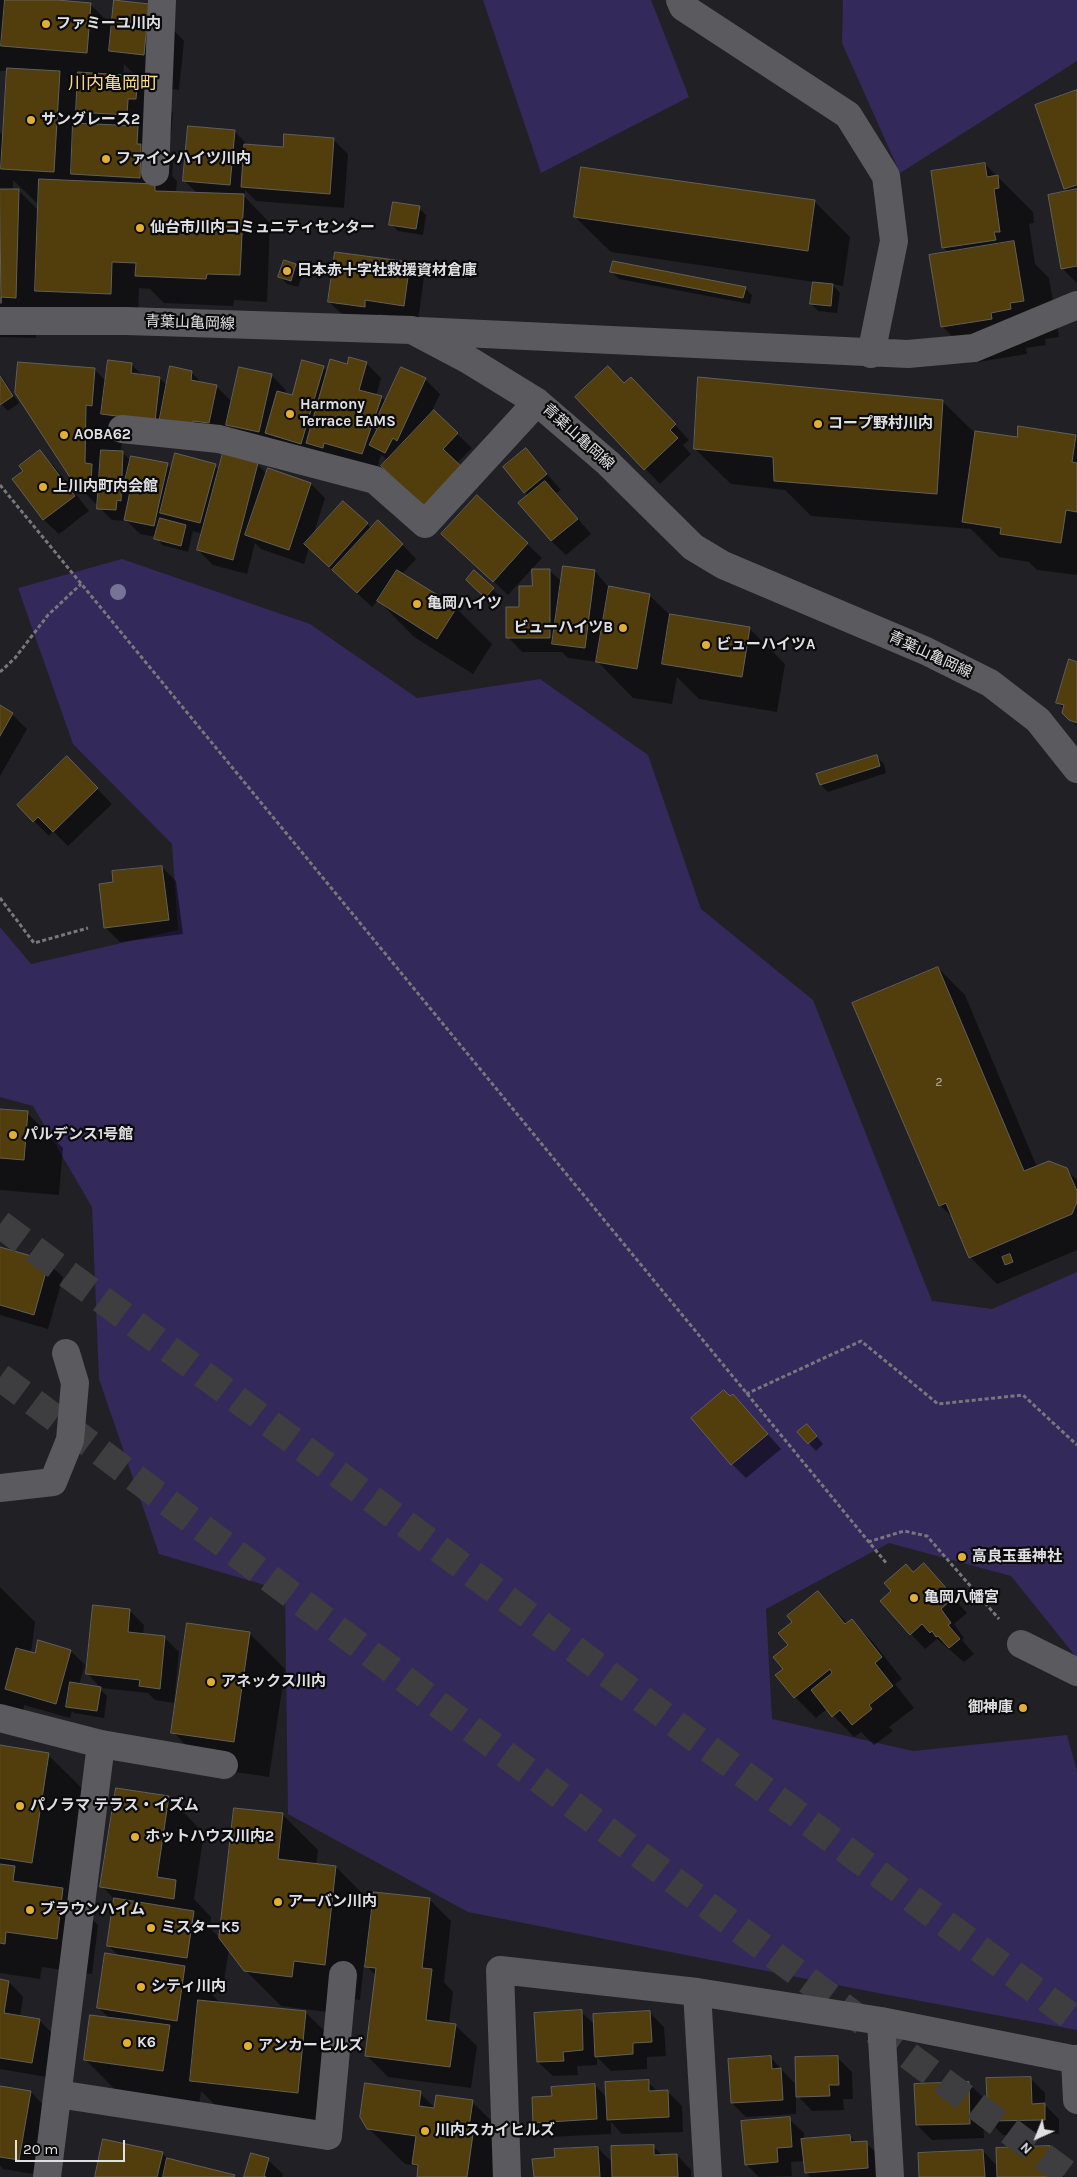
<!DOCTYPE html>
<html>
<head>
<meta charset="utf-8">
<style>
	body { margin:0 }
	#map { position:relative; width:1077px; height:2177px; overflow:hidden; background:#212125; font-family:Karla,sans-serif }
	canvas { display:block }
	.north { position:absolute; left:1012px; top:2112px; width:50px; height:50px; -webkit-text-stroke:4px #0b0b0d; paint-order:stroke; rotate:224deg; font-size:14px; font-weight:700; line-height:20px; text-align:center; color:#e0dfe2 }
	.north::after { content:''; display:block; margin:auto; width:18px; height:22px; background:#e0dfe2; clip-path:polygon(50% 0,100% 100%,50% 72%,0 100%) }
	.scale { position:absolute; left:15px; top:2140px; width:110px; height:22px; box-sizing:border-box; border:2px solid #e0dfe2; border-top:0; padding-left:6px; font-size:15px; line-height:18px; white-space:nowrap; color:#e0dfe2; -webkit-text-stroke:4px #0b0b0d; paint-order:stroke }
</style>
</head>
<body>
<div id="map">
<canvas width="1077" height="2177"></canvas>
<div class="north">N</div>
<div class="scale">20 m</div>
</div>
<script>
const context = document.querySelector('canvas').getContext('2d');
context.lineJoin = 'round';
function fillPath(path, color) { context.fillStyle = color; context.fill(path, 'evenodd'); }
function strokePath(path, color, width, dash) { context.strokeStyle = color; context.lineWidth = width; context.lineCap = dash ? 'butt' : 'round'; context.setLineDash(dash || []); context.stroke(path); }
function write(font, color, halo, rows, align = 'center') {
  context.font = font + ' Karla,"Noto Sans JP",sans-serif'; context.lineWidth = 4.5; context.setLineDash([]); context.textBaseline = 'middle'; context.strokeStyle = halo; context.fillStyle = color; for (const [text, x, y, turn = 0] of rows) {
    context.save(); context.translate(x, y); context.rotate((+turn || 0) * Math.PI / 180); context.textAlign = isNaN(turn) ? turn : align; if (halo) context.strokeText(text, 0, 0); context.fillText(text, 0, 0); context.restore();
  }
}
fillPath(new Path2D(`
	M483,0H651L689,97L541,173Z
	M843,0H1077V61L900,173L842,43Z
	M122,559L310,624L417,698L540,679L648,755L701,909L813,1000L932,1301L992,1309L1077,1272V1658L1011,1576L889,1543L766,1609L772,1719L913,1751L1067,1735L1077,1771V2030L888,1995L468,1912L288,1814L285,1591L159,1554L99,1379L92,1207L33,1106L0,1097V927L31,964L178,930L172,844L73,744L18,588Z`), '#33295b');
fillPath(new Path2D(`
	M0,0H42L90,4L113,27L149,5L184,41L179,90L146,86L173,113L171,134H163L162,152L173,163L172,176L177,181L176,193L198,194L185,181L234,131L249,146L284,149L333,139L348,154L344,208L256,201L245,190V197L270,223L267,302L234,300L233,306L164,303L150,289L139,288L138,321L63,318L52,307L51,333L36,332V338L0,337V132L4,136L8,71H0ZM124,64L137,77L123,76ZM71,84H79L78,91ZM13,180L39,205V211L18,190H13Z
	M1077,92V283L1062,268L1069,192L1065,189Z
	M985,164L1033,212L1034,223L1029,224L1035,264L1049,278L1059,337L1045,339L1046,345L1026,348L1027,354L978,362L942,326L949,253L943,247Z
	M814,201L850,237L843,286L832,284L840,293L837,313L818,311L811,304L814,282L611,252L575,217Z
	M419,208L426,215L423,235L398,231L391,224Z
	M285,262L296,266L303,273L298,287L287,284L280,277Z
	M409,264L424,278L418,320L379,314V321L344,316L329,302Z
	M612,272L745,288L752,295L750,304L619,279Z
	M366,363L381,378L376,396L382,397L386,402L425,379L440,394L429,417L434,412L472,448L456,464L388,460L381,455L377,468L242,440L226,424L224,437L122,440L121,452L131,460L167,464L172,470L215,466L220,470L257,464L267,474L269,470L311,484L325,498L313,536L367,524L372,529L402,544L416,559L402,574L456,608L492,644L473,674L414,637L378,600L372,607L309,548L304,564L261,549L255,543L247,574L213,565L198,550L203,534L193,531L188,552L162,545L156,537L140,534L127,521L112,520L76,484L17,392L94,369L106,381L132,365L143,376L160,378L167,386L191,372L203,384L216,386L233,403L271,375L286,390L285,394L293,397L323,367L328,372L348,365ZM129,488L131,491L129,501H128Z
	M0,374L19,403L8,411L0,403Z
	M625,385L646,393L689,440L683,445L691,454L660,484L577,397Z
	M942,401L976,434L1018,438L1077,437V575L1037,570L1029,562L999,557L971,529L811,516L785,490L731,484L695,449Z
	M526,450L561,490L556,493L591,534L566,555L551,541L528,496L505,467Z
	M40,452L54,466L89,511L59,534L44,520L14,479L24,471Z
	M477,497L542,558L508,595L458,548Z
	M549,570L562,582L595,571L609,588L649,595L670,615L749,628L785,664L777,712L699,699L677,677L672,704L633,698L598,662L568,658L562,652H522L508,637L520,608L533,587Z
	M474,572L500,596L493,604L474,587Z
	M1077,663V726L1063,713L1064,709L1057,702Z
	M0,707L12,714L27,729L0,776Z
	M877,757L884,764L886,773L828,792L821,785Z
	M81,772L112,804L68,846L53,831L49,836L18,805Z
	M162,867L176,881L183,934L120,942L106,928L114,883Z
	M938,968L965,995L1037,1167L1066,1169L1077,1180V1250L997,1284L970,1257L955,1220L940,1205Z
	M0,1110L27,1113L63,1148L59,1195L0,1190Z
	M0,1249L48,1263L63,1277L48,1329L0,1315Z
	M733,1395L781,1449L746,1478L732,1464L730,1398Z
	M807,1425L823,1444L816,1451L799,1433Z
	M924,1564L967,1613L954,1624L964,1638L962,1640L974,1654L964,1662L937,1639L925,1649L911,1634L913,1573Z
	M0,1587L35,1622L31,1653L36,1654L71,1651L85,1665L79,1685L100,1689L107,1696L104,1718L74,1713L72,1711L70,1718L24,1705L23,1716L0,1713Z
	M818,1593L848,1624L852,1621L873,1642L902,1679L895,1684L914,1708L889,1727L893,1731L874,1745L861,1732L854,1737L827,1709L816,1718L795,1697L785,1670L794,1623Z
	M129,1610L144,1625L143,1635L164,1637L179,1652L174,1703L155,1700L148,1693L101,1688L87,1673Z
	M249,1633L285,1669L269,1777L208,1768L173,1732Z
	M0,1747L48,1755L84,1790L68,1895L98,1925L92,1974L42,1967L40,1979L0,1973Z
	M168,1797L204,1833L194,1899L211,1917L210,1928L220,1938L282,1814L318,1850L316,1865L336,1867L374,1905L375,1893L430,1900L451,1921L444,1982L453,1992L449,2024L455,2025L477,2046L471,2088L388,2077L367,2056L377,1976L364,1964L360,2000L329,1996L327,2012L281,2006L245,1970L229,1949L222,1993L209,1991L221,2004L306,2013L342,2048L334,2128L227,2117L201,2091L199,2106L121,2096L86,2060L110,2019L98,2007L120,1957L108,1945L115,1900L102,1886Z
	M0,1981L9,1982L23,1997L20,2017L39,2020L54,2035L47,2077L0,2069Z
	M581,2012L595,2025L649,2012L664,2027L666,2056L647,2057V2069L611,2071L597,2057V2065L577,2066L578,2075L553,2076L538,2062Z
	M770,2057L797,2086L837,2057L852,2072L853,2099H843L844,2110L812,2111L796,2094V2114L746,2117L732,2103Z
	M1030,2078L1045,2093V2105L1059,2119V2134L1003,2135L989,2121Z
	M648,2082L658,2092L667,2091L682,2106L683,2132L622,2134L611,2122V2134L549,2137L535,2123L553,2097L595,2085L607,2098Z
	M968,2083L983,2097L984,2138L932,2140L917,2125Z
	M0,2087L31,2092L45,2107L33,2174L3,2169L0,2165Z
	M420,2093L435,2108L472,2102L508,2137L507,2177H418L419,2169L416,2166L405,2164L368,2128Z
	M789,2119L804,2133V2140L850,2137L857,2143H866L881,2157L882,2177H810L806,2172L805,2161L791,2162L792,2176L759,2177L746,2164Z
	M653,2146L663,2156L677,2155L691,2170V2177H535L556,2159L598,2148L613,2163Z
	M1049,2147L1064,2162V2177H921L983,2151L998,2167Z
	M162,2153L169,2160L235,2177H96Z
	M268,2160L283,2174L282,2177H245Z`), '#0007');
const building = new Path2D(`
	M5,0H57L91,3L87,53L1,46Z
	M114,0L149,4L144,55L109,51Z
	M7,68L60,71L54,172L1,169Z
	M78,72L138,76L136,99H128L127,115L76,112Z
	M1077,90V185L1064,189L1035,105Z
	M73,123L138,126L137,144H141L140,178L71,174Z
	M188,126L235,130L230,185L183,181Z
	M284,134L334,138L330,194L241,187L244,144L283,147Z
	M985,163L987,177L998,175L999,188L994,189L1000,232H994L996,240L942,248L931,171Z
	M581,167L815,200L808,251L574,217Z
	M39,179L155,184V191L244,194L240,275L207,274L206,279L135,276L136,263L112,262L111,294L35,291Z
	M0,189H19L16,298L1,297V303Z
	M1077,189V266L1061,269L1048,195Z
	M393,202L420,206L416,229L389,225Z
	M1014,241L1024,301L1010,303L1011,309L991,313L992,319L941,327L929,255Z
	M335,252L410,262L404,306L365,300V307L328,302Z
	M284,260L296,264L291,281L278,277Z
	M613,261L746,287L743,298L610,272Z
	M813,282L833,284L831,306L810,304Z
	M349,357L367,362L359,390L382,396L362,454L324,443L323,448L306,443L330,359L347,364Z
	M108,360L132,363L131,373L160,377L155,421L101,414Z
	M302,360L324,366L301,444L265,433L277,391L292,395Z
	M18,362L95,368L92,406L86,405L85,463L92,464L91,486L75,485L15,393Z
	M170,366L192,371L191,380L217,385L209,423L193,421L192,429L159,423Z
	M608,366L624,383L631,377L676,424L670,430L678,438L644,470L575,397Z
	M239,367L272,374L259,432L226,425Z
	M401,367L426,378L397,441L393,438L385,453L369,445L377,429L373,427Z
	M0,376L13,396L0,405Z
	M698,377L943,400L937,494L774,481L773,457L694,449Z
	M434,410L458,433L443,449L464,469L426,509L381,466Z
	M1018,426L1076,435L1072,462L1077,463V512L1066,510L1061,543L1000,534L1001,528L962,522L975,431L1017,437Z
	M526,448L547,474L524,493L503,467Z
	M40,450L75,496L43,520L12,479L23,471L19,466Z
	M101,450L123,451L121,501L117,500L116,510L97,509Z
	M175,453L216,464L200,523L160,513Z
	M223,453L258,463L233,560L197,550Z
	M131,456L168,463L154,526L124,520L131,487L124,485Z
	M268,468L311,483L289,550L245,535Z
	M545,481L578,519L551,541L518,503Z
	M477,495L528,543L493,582L441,534Z
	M343,501L368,523L329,567L304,544Z
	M160,518L186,525L181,546L154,539Z
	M378,520L403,544L357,593L332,570Z
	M563,566L595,570L585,648L552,644Z
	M532,569H550V638H506V607H519V586H532Z
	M397,570L457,607L437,639L377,601Z
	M474,570L494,588L485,598L466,580Z
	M609,586L650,594L637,669L596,662Z
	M670,614L750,627L742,677L662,664Z
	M1069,659L1077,662V723L1069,720L1062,713L1064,705L1056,703Z
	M0,705L13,713L0,736Z
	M877,755L880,766L820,785L816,774Z
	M67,756L98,788L53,832L38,817L33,822L17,805Z
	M162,866L169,920L104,928L99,884L113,882L112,871Z
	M938,967L1024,1171L1049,1161L1067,1168L1077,1191V1202L1072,1214L969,1258L946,1203L939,1206L852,1003Z
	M0,1109L28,1111L24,1160L0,1158Z
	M0,1247L49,1261L34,1315L0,1305Z
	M1010,1254L1013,1262L1005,1265L1002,1257Z
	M724,1390L730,1396L733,1394L768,1434L731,1465L691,1418Z
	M807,1424L817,1436L808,1444L797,1432Z
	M924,1563L954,1597L941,1609L951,1623L948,1625L960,1639L949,1648L938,1636L936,1637L932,1631L930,1633L922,1624L910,1635L880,1601L891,1591L884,1583L906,1564L913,1572Z
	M818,1591L845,1624L852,1619L882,1657L875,1663L893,1686L869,1705L872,1709L852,1725L840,1710L832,1717L811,1690L832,1673L830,1669L794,1698L775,1675L783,1669L773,1657L788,1645L778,1633L792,1622L787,1616Z
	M93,1605L130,1609L128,1632L165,1636L160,1689L139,1686L140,1680L86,1674Z
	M187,1623L250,1632L234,1742L171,1733Z
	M38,1640L71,1650L56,1704L5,1689L16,1648L35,1653Z
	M70,1682L101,1687L97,1711L66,1707Z
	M0,1745L49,1753L32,1863L0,1858Z
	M116,1788L169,1796L157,1877L176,1880L174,1899L100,1887Z
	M234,1808L283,1813L278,1859L336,1866L325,1965L294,1961L292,1977L244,1971L219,1938Z
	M0,1864L15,1866L13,1881L63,1888L57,1939L6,1932L5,1944L0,1943Z
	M374,1892L430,1898L422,1968L432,1969L426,2020L456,2024L450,2067L365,2056L376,1968L365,1967Z
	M114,1898L194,1911L187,1958L107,1946Z
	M105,1953L185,1966L177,2021L97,2008Z
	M0,1979L9,1981L4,2013L40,2019L32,2063L0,2058Z
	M198,2000L306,2011L298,2093L190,2081Z
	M582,2010L583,2050L563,2052L564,2061L537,2062L534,2013Z
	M650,2011L652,2042L633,2043V2054L595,2057L593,2014Z
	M90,2015L170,2025L163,2071L84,2060Z
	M771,2056L772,2069L781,2068L783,2100L731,2103L728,2059Z
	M838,2056L839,2085H829L830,2096L796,2097L795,2057Z
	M1031,2077L1032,2104L1045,2103V2120L988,2121L986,2078Z
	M649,2080V2091L668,2090L669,2117L607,2120L605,2082Z
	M969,2082L970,2124L916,2125L914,2084Z
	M365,2083L421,2091L419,2106L434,2108L436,2095L473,2100L468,2134H473L467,2177H417L418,2165L412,2164L416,2136L367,2129L360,2117Z
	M595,2084L597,2119L533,2123L532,2097L552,2096L551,2087Z
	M0,2086L31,2091L19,2160L0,2157Z
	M790,2117L792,2147L777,2148L778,2162L745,2165L741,2121Z
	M850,2135L851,2142L867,2141L868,2168L805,2173L801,2139Z
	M103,2139L163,2152L157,2177H95Z
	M654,2145V2155L677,2154L678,2177H612L611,2146Z
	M1050,2146V2177H997L996,2148Z
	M598,2147L600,2177H534L532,2159L555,2157L554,2149Z
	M983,2150L985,2177H919L918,2153Z
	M251,2153L269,2158L264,2176L266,2177H244Z
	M167,2158L235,2175L234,2177H163Z`);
fillPath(building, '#523e0c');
strokePath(building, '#625f5a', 1);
strokePath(new Path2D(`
	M0,1224L1077,2021
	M0,1377L1071,2177`), '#3e3e41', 28, [28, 14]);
strokePath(new Path2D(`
	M0,485L887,1564
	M0,672L15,658L48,615L81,584
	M0,898L34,943L88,928
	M746,1394L861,1341L938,1404L1023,1395L1077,1445
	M868,1542L904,1531L927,1536L999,1619`), '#78777b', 3, [4, 2.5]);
strokePath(new Path2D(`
	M680,0L683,7L848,115L886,176L894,241L871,354
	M155,172L162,0
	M0,321H126L412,330L467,359L537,402L608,463L693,547L723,565L926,651L990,683L1038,720L1077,769
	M420,331L908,354L974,348L1077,305
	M122,429L219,439L375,480L425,524L537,402
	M0,1488L53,1482L70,1440L75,1383L66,1353
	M1021,1644L1077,1672
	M0,1718L101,1744L224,1765
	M697,1992L881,2021L1077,2060
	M881,2021L890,2177
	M1075,2059L1077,2100
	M58,2094L328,2136L343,1975
	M47,2177L101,1744
	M507,2177L500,1970L697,1992L708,2177`), '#5a5a5f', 28);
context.fillStyle = '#787498';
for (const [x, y] of [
	[118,592]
]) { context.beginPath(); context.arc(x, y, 8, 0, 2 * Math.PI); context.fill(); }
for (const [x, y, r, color] of [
	[46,24,5,"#e2af34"],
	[31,120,5,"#e2af34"],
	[106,159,5,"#e2af34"],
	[140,228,5,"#e2af34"],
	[287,271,5,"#e2af34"],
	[290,414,5,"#e2af34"],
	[818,424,5,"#e2af34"],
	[64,435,5,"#e2af34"],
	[43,487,5,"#e2af34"],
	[417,604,5,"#e2af34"],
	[623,628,5,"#e2af34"],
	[706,645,5,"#e2af34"],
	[13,1135,5,"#e2af34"],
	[962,1557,5,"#e2af34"],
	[914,1598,5,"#e2af34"],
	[211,1682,5,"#e2af34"],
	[1023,1708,5,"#e2af34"],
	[20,1806,5,"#e2af34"],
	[135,1837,5,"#e2af34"],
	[278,1902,5,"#e2af34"],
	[30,1910,5,"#e2af34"],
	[151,1928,5,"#e2af34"],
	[141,1987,5,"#e2af34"],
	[127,2043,5,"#e2af34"],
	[248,2046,5,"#e2af34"],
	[425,2131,5,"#e2af34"]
]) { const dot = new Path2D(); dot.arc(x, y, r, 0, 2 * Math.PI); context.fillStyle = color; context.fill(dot); strokePath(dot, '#0b0b0d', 2); }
write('12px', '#bcb7ac', null, [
	["2",939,1083]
]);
write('bold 15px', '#e0dfe2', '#0b0b0d', [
	["ファミーユ川内",56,24],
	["サングレース2",41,120],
	["ファインハイツ川内",116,159],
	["仙台市川内コミュニティセンター",150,228],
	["日本赤十字社救援資材倉庫",297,271],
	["Harmony",300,405],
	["Terrace EAMS",300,422],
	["コープ野村川内",828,424],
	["AOBA62",74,435],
	["上川内町内会館",53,487],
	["亀岡ハイツ",427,604],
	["ビューハイツB",613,628,"right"],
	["ビューハイツA",716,645],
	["パルデンス1号館",23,1135],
	["高良玉垂神社",972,1557],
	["亀岡八幡宮",924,1598],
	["アネックス川内",221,1682],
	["御神庫",1013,1708,"right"],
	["パノラマ テラス・イズム",30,1806],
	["ホットハウス川内2",145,1837],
	["アーバン川内",288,1902],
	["ブラウンハイム",40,1910],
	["ミスターK5",161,1928],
	["シティ川内",151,1987],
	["K6",137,2043],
	["アンカーヒルズ",258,2046],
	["川内スカイヒルズ",435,2131]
], 'left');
write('15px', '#e0dfe2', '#0b0b0d', [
	["青葉山亀岡線",190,323,2],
	["青葉山亀岡線",578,437,42],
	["青葉山亀岡線",930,655,25]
]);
write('18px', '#fad78d', '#0b0b0d', [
	["川内亀岡町",113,84]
]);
</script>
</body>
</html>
